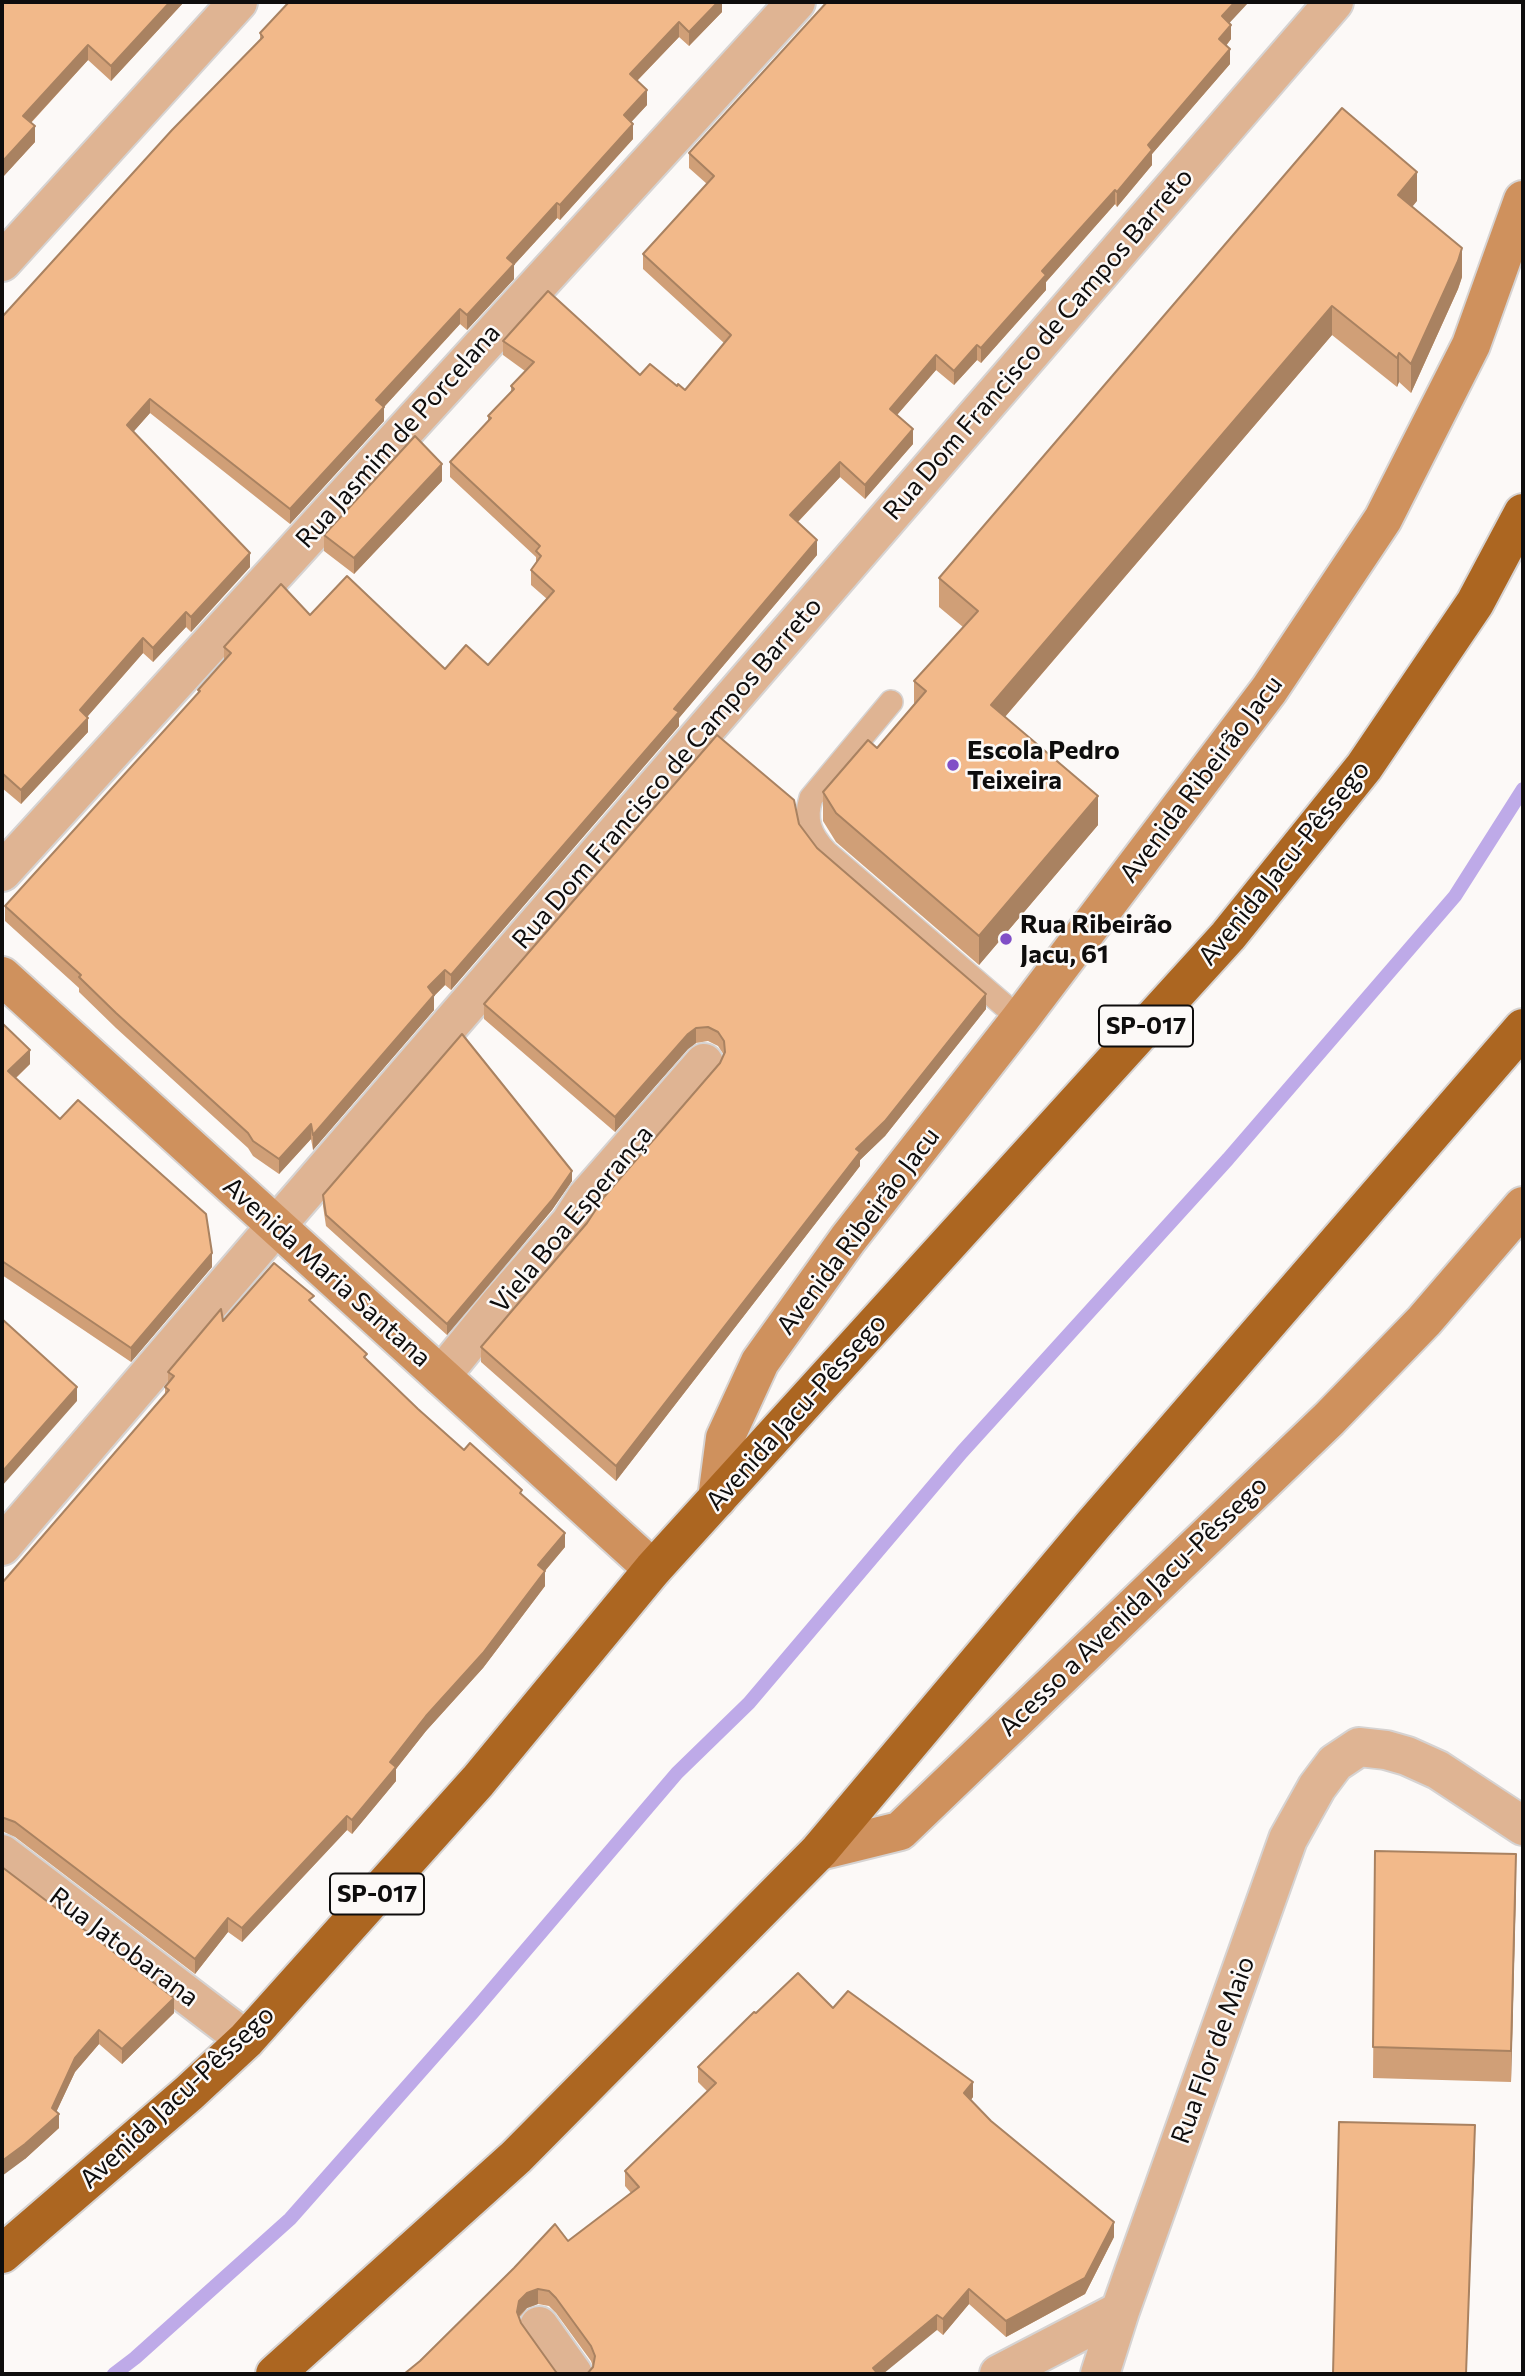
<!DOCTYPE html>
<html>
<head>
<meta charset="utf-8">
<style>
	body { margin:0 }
	#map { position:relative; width:1525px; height:2376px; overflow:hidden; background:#fcf9f7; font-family:Commissioner,sans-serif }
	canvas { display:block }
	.frame { position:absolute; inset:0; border:4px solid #0e0d0d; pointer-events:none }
</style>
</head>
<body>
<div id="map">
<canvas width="1525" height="2376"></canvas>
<div class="frame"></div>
</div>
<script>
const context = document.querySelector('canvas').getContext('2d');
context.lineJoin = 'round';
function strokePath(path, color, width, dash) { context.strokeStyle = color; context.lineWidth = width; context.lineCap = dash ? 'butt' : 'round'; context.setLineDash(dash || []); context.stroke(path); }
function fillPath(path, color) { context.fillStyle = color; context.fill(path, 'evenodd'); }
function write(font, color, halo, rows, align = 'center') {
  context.font = font + ' Commissioner,sans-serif'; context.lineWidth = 5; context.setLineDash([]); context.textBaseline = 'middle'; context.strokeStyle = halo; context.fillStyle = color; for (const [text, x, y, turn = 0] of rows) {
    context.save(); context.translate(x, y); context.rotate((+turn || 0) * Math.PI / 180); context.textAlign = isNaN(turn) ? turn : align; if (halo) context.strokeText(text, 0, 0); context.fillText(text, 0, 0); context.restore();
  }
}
strokePath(new Path2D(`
	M114,2374L135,2358L290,2219L473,2012L677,1773L749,1703L962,1452L1228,1159L1455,896L1523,789`), '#beaae8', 14);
const lane = new Path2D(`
	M891,702L811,798C804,820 810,835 826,852L1020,1019`);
const street = new Path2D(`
	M2,262L238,2
	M2,872L796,2
	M441,1376L498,1306L570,1223L586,1198L704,1063
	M2,1546L276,1226L1334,2
	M2,1854L246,2040
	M539,2326L573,2374
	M999,2374L1120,2311
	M1100,2374L1120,2311L1288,1839L1317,1787L1335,1763L1359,1747L1386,1750L1407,1756L1438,1770L1523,1826`);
const secondary = new Path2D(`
	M2,976L653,1569
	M717,1499L725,1438L760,1362L848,1239L1020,1019L1269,690L1383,519L1471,345L1523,200
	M819,1851L900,1831L1329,1419L1424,1321L1523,1206`);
const highway = new Path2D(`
	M2,2254L189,2093L246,2040L478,1781L653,1569L1228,936L1364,767L1475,603L1523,513
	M275,2374L516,2157L819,1851L1093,1525L1523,1028`);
strokePath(lane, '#d6d3d2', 26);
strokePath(street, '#d6d3d2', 42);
strokePath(secondary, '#d6d3d2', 42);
strokePath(highway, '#d6d3d2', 42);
strokePath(lane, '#dfb493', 23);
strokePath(street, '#dfb493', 38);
strokePath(secondary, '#cf915d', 38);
strokePath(highway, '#ac6621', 38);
fillPath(new Path2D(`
	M2,2H184L111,81L88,60L31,123L35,142L2,178Z
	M722,2V12L689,46L679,37L637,81L647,105L631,122L633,139L560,220L557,218L514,265V279L467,330L460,324L384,407V421L290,524L150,413L133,432L250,567L191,632L186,627L153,662L143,653L87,717L88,732L21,804L2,788V317L260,40V33L334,3Z
	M1229,23L1231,39L1226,46L1230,64L1152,154V165L1117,207L1115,204L1046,282V290L981,363L977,360L954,385L936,370L897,415L913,444L865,499L840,477L798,522L817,555L679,718V726L451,990L445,985L434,996V1010L313,1150L311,1139L279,1174L253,1156L248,1148L116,1028L79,992V988L5,921V906L198,693V690L224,661V647L310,615L445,669L488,665L547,599L531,585V570L536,563V557L450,477V462L488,421V416L511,392V386L525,371L503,355V341L640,375L685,390L724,343L643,269V254L707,184L689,168V153Z
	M1417,201L1412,207L1462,277L1458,289L1411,393L1399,382L1397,387L1332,335L1005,717L1098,825L979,965L836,842L823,821V792L877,748L914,704V681L963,627L939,607V578Z
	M442,481L354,574L324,551V535Z
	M799,824L817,848L986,1009L885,1136L860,1160V1166L616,1481L481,1362V1347L720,1063L724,1055L718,1046L708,1041L696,1043L688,1049L615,1132L484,1019V1004Z
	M2,1023L30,1064L16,1078L212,1267L131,1362L2,1275Z
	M572,1181L552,1210L447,1335L326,1226L323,1206V1195Z
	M314,1305L367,1360L418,1409L464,1450L522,1495L565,1547L545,1571V1586L483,1668L426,1731L396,1769V1781L352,1834L347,1830L242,1942L228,1932L195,1974L15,1837L4,1832L2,1833V1583L165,1394V1387L168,1383V1372L223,1321Z
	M1375,1851L1516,1885L1511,2082L1373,2078Z
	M2,1867L174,2013L122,2064L99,2044L75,2072L56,2112L59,2128L25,2159Z
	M833,2008L973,2097L971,2100L991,2121L1114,2237L1085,2294L1006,2337L969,2304L943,2335L937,2330L593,2367L591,2361L556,2313L549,2306L538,2304L527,2308L519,2318L404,2374L568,2241L631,2193L625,2186V2171L707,2091L698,2082V2067L756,2013Z`), '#d09f77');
fillPath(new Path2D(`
	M170,2H184L111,81V66Z
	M717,2H722V12L689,46V32Z
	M1235,2H1249L1222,31V16Z
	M679,22V37L630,88V74Z
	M1231,25V39L1219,54V39Z
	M88,45V60L23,131V116Z
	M1230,49V64L1152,154V165L1117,207V192L1148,145Z
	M647,90V105L624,130V115Z
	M633,124V139L560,220V205Z
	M35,126V142L2,178V162Z
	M1417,172V201L1398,223V195Z
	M1115,190V204L1046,282V290L981,363V348L1042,271Z
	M557,203V218L514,265V279L467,330V315L507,258Z
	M1462,248V277L1458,289L1411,393V364Z
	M1332,306V335L991,733V705Z
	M460,309V324L384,407V421L290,524V509L376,400Z
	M977,345V360L954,385V371Z
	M1399,353V382L1397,387V358Z
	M936,355V370L890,423V409Z
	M150,399V413L127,439V425Z
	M913,429V444L865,499V485Z
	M840,462V477L790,530V515Z
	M442,464V481L354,574V558Z
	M817,540V555L679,718V726L451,990V975Z
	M250,553V567L191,632V617Z
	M186,612V627L153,662V648Z
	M143,638V653L80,725V710Z
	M88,718V732L21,804V790Z
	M1098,796V825L979,965V936Z
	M445,970V985L434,996V1010L313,1150V1135L428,987Z
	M986,994V1009L885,1136L860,1160V1166L616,1481V1466L856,1149Z
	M696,1028V1043L688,1049L615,1132V1117L688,1034Z
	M30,1050V1064L8,1085V1071Z
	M311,1124V1139L279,1174V1159Z
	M572,1171V1181L552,1210L447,1335V1324Z
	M212,1253V1267L131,1362V1348Z
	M77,1387V1401L2,1486V1472Z
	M565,1533V1547L538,1579V1565Z
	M545,1571V1586L483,1668L426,1731L396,1769V1781L352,1834V1820L390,1762L426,1716Z
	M347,1816V1830L242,1942V1928Z
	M1516,1854V1885L1511,2082V2051Z
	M228,1918V1932L195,1974V1959Z
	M174,1998V2013L122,2064V2049Z
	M99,2030V2044L75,2072L53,2119L59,2114V2128L25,2159L2,2176V2161L52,2108L75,2058Z
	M973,2082V2097L964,2108V2093Z
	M1475,2125V2150L1466,2374Z
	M1114,2222V2237L1085,2294L1006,2337V2321Z
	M538,2289V2304L527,2308L519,2316L517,2327V2312L519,2301L527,2293Z
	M969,2289V2304L943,2335V2319Z
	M937,2315V2330L883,2374H873V2368Z`), '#a98261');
const building = new Path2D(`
	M2,2H170L111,66L88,45L23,116L35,126L2,162Z
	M289,2H333L334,3L336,2H718L689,32L679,22L630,74L647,90L624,115L633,124L560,205L557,203L507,258L514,264L467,315L460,309L376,400L384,407L290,509L150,399L127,425L250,553L191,617L186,612L153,648L143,638L80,710L88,718L21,790L2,773V317L172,130L263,37L260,33Z
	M827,2H1235L1222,16L1231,25L1219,39L1230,49L1148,145L1152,150L1117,192L1115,190L1042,271L1046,275L981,348L977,345L954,371L936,355L890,409L913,429L865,485L840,462L790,515L817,540L674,709L679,712L451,975L445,970L428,987L434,995L313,1135L311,1124L279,1159L253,1141L248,1133L116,1013L79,977L81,975L5,906L200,691L198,690L231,653L224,647L281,584L310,615L347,576L445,669L466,645L488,665L554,591L531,570L541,556L536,551L540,546L450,462L491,418L488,416L514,389L511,386L534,362L503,341L548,291L640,375L650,364L677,386L678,384L685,390L731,335L643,254L714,176L689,153Z
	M1342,108L1417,172L1398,195L1462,248L1458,261L1411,364L1399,353L1397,358L1332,306L991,705L1098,796L979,936L836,813L823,792L868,740L877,748L926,691L914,681L978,611L939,578Z
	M415,436L442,464L354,558L324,535Z
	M717,735L794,800L799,824L817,848L986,994L885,1121L856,1149L860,1152L616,1466L481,1347L587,1223L604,1197L720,1063L725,1052L724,1041L718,1032L708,1027L696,1028L688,1034L615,1117L484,1004Z
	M2,1023L30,1050L8,1071L60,1119L78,1100L206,1214L212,1253L131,1348L2,1261Z
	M462,1034L572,1171L552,1200L447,1324L326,1215L323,1195Z
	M274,1263L314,1296L309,1300L367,1354L364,1357L418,1409L464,1450L470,1443L522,1490L520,1493L565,1533L538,1565L545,1571L483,1653L426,1716L390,1762L396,1767L352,1820L347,1816L242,1928L228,1918L195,1959L15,1822L4,1818H2V1583L169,1390L165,1387L174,1376L168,1372L221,1309L223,1321Z
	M2,1319L77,1387L2,1472Z
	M1375,1851L1516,1854L1511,2051L1373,2047Z
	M2,1867L174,1998L122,2049L99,2030L75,2058L52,2108L59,2114L25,2144L2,2161Z
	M798,1973L833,2008L848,1991L973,2082L964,2093L991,2121L1114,2222L1085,2278L1006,2321L969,2289L943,2319L937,2315L873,2368L878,2374H587L593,2367L595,2356L591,2346L556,2298L549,2291L538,2289L527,2293L519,2301L517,2312L521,2323L556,2372L558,2374H404L420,2361L514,2268L555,2224L568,2241L639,2187L625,2171L716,2083L698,2067L754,2012L756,2013Z
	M1339,2122L1475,2125L1466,2374H1333Z`);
fillPath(building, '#f2b98a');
strokePath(building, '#a98261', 2);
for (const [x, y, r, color] of [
	[953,765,7,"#814fc7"],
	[1006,939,7,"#814fc7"]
]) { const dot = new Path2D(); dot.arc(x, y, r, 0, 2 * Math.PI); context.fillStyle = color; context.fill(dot); strokePath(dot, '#fcf9f7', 2.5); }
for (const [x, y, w] of [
	[1146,1026,94],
	[377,1894,94]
]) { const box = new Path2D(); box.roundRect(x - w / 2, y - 20.5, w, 41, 5); context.fillStyle = '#fcf9f7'; context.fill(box); strokePath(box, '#0e0d0d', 2); }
write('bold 24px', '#0e0d0d', null, [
	["SP-017",1146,1026],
	["SP-017",377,1894]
]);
write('26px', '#0e0d0d', '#fcf9f7', [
	["Rua Dom Francisco de Campos Barreto",1038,344,-49],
	["Rua Jasmim de Porcelana",398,436,-48],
	["Rua Dom Francisco de Campos Barreto",667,773,-49],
	["Avenida Ribeirão Jacu",1201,779,-53],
	["Avenida Jacu-Pêssego",1284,863,-51],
	["Viela Boa Esperança",572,1219,-50],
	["Avenida Ribeirão Jacu",858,1231,-53],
	["Avenida Maria Santana",327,1272,42],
	["Avenida Jacu-Pêssego",796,1412,-48],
	["Acesso a Avenida Jacu-Pêssego",1133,1606,-44],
	["Rua Jatobarana",124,1947,37],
	["Rua Flor de Maio",1213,2050,-70],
	["Avenida Jacu-Pêssego",177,2097,-43]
]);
write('bold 26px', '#0e0d0d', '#fcf9f7', [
	["Escola Pedro",967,750],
	["Teixeira",967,780],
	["Rua Ribeirão",1020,924],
	["Jacu, 61",1020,954]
], 'left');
</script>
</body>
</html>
